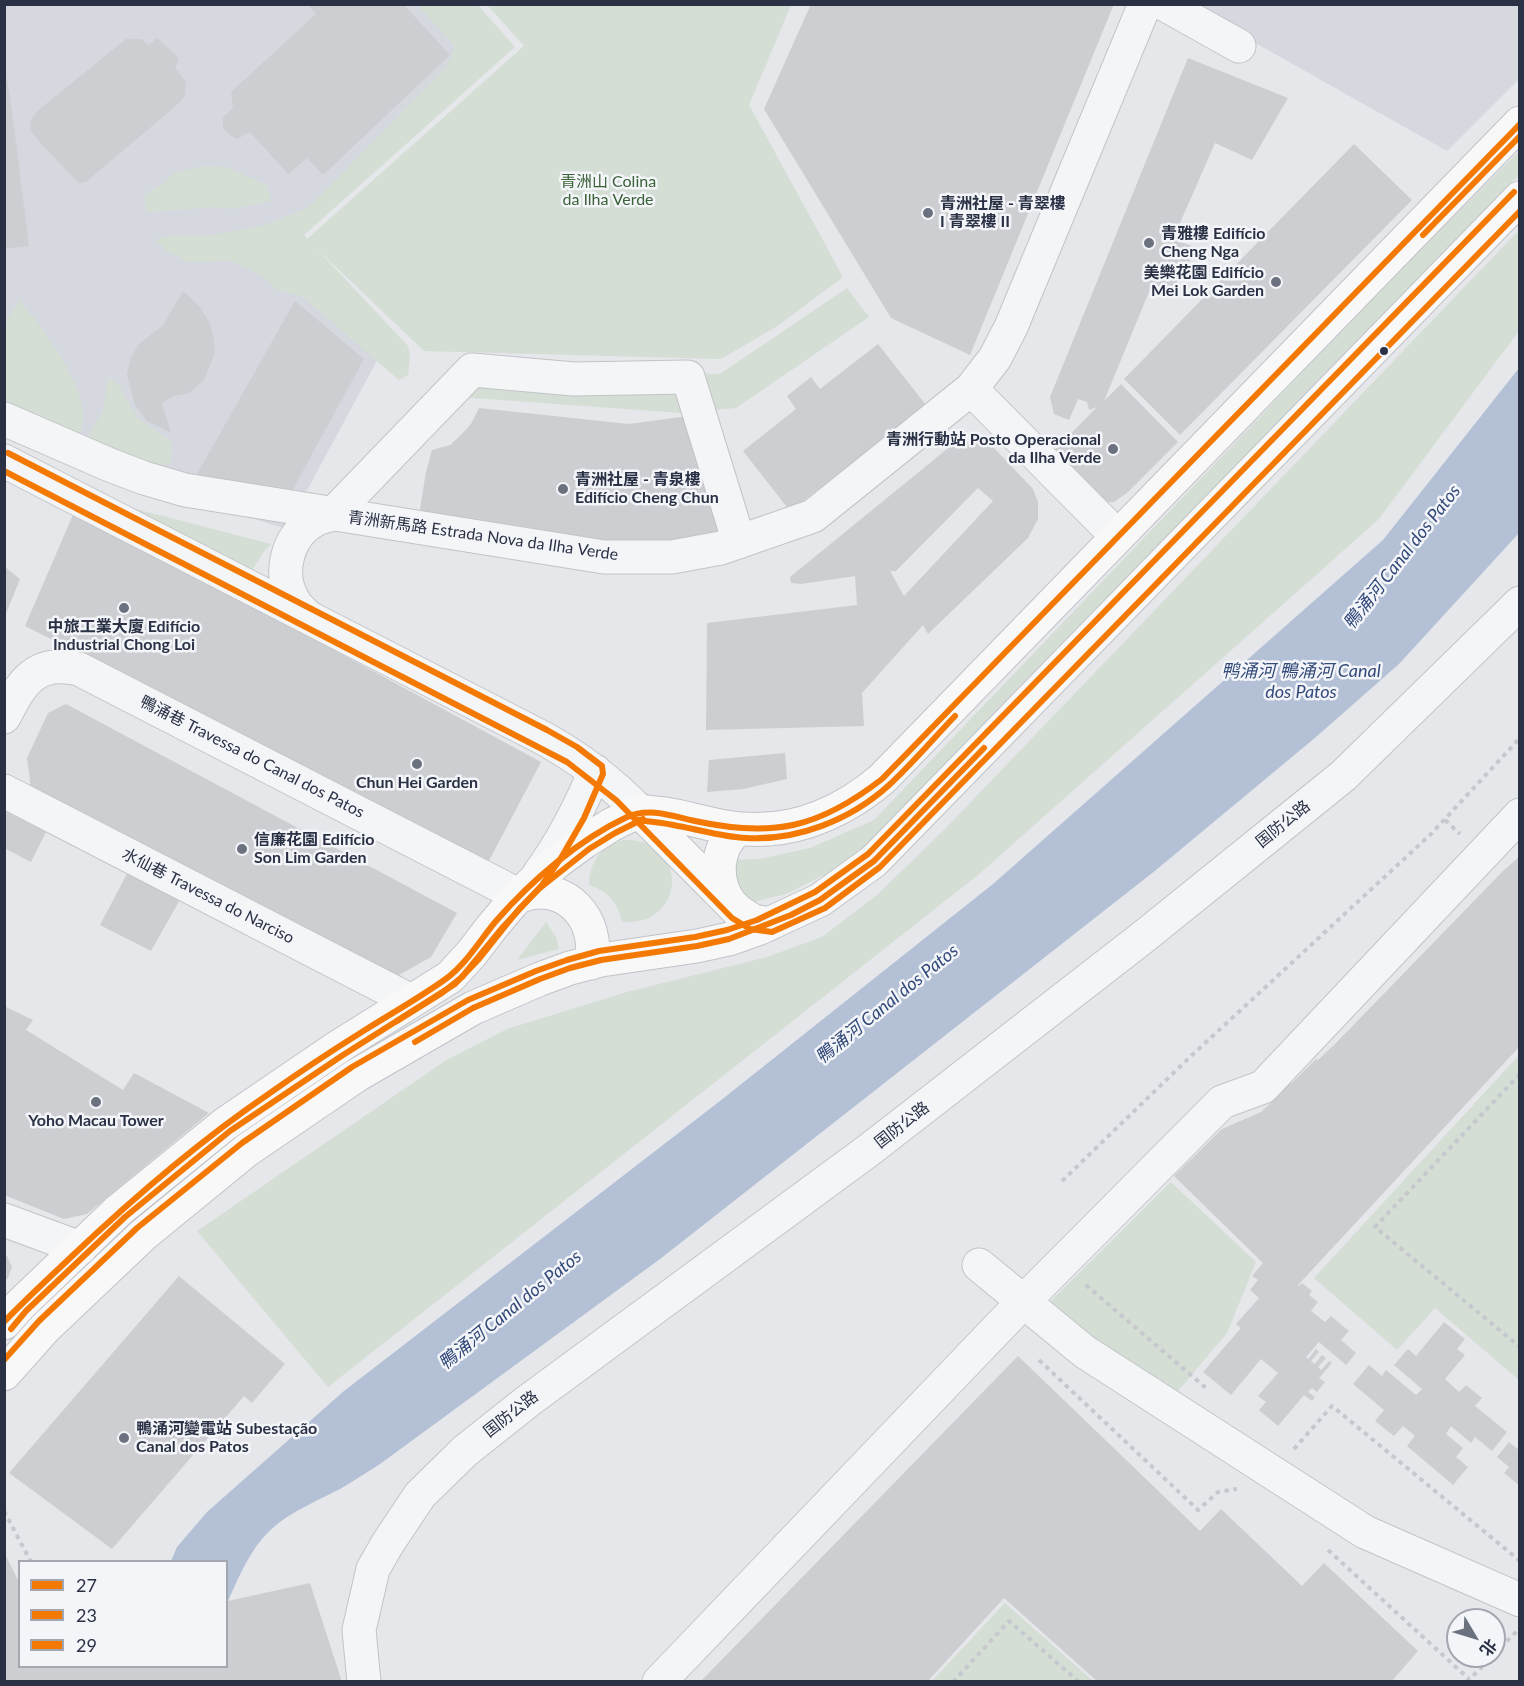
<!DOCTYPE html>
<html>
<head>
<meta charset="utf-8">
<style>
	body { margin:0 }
	#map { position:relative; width:1524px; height:1686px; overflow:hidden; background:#e5e7ea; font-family:Lato,"Noto Sans SC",sans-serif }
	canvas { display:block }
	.frame { position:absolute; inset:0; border:6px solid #2a3145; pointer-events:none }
	.legend { position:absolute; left:18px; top:1560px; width:210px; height:108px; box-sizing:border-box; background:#f3f5f9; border:2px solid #a3a7b1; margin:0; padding:8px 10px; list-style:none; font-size:18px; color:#2a3145 }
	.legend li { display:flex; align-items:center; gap:12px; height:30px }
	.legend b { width:30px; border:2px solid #a3a7b1 }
	.north { position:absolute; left:1446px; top:1608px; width:60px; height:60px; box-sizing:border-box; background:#f3f5f9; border:2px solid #a3a7b1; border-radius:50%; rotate:128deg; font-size:16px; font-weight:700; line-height:24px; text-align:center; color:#2a3145 }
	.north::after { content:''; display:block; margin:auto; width:21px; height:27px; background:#6b717f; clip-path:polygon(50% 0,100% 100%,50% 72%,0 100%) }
</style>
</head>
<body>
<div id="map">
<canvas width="1524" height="1686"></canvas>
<div class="frame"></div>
<ul class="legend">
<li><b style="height:8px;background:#f47903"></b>27</li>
<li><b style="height:8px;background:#f47903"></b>23</li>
<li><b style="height:8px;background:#f47903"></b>29</li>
</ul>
<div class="north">北</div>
</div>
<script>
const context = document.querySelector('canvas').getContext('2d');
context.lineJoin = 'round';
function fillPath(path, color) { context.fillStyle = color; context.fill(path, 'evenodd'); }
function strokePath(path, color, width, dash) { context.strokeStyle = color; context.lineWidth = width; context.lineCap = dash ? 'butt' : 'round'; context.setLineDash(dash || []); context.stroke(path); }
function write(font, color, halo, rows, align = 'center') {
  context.font = font + ' Lato,"Noto Sans SC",sans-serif'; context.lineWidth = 5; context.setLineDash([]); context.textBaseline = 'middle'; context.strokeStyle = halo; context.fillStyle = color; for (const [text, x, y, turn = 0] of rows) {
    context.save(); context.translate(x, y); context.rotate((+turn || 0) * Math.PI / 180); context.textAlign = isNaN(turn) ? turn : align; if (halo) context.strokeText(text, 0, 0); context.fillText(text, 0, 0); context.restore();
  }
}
fillPath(new Path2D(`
	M4,5H471L500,41L296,237L391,335L286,529L189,498L5,410Z
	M1188,5H1519V79L1447,151Z`), '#d5d8df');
fillPath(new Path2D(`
	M418,5H478L515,47L304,235L307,239L524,46L487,5H791L749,105L843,277L776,327L721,359L424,351L316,248L408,346L410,357L408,375L399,380L303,297L276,289L259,274L231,261L188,262L167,251L155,240L168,236L211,235L262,226L309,207L446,67L455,47Z
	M1519,151V175L894,823L834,870L786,894L753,902L733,889L732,860L759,859L810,848L874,820L1411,259Z
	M205,166L227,167L267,185L271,201L234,209L215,207L146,212L144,195L158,187L176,172Z
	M1519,230V331L1378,520L978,875L328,1387L197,1231L445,1061L507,1029L627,992L767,957L822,937L877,895L945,829Z
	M847,288L869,317L736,408L681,413L460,397L461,363L720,374Z
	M19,299C44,332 81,375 83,417C83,425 80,433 79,440L5,399V324Z
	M108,377L118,384L137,418L171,441L172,454L170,465L148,463L87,438L103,412Z
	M132,508L271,544L263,553L249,575Z
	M624,840C688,837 689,926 622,922C618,903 608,891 589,885C589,863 601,845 624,840Z
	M546,922L556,937L559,949L517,960Z
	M1519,1055V1380L1435,1308L1397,1350L1314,1278Z
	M1171,1182L1256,1262L1227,1333L1172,1398L1045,1307Z
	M1005,1603L1093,1681H932Z`), '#d4ded5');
fillPath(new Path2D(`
	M1519,368V533L1399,664L1316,737L1156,870L660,1259L380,1464C367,1472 354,1481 340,1489C313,1503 282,1515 262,1539C248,1555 237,1581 228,1601L226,1599V1562L171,1561L177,1547L207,1512L344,1391L720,1101L993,884L1383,540Z`), '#b3c0d5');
fillPath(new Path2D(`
	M307,4H403L450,55L323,175L307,158L288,174L250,132L237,139L230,135L223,129V117L233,108L231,92L316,14Z
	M811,4H1114L970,355L891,318L764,109Z
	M157,38L179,58L175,68L186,82L185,96L179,103L86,182L78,183L37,139L30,129L31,120L36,112L126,39H141L149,45Z
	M1188,58L1288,98L1252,160L1215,143L1173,239L1197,248L1170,295L1151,287L1104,401L1121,384L1178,442L1127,493L1114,502H1105L1048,457L1097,407L1089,410L1087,402L1078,399L1069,420L1054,414L1050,397Z
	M4,74H6L12,110L29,246L4,249Z
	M1354,144L1412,200L1180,435L1124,379Z
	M183,291L199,306L210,323L214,339L215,353L204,380L189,393L174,396L162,403L171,433L147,421L134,403L127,375L130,359L139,344L163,325Z
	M295,301L364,359L286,502L197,474Z
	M878,344L926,405L790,511L743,451L796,409L787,396L811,377L820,389Z
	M479,408L629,424L688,416L724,540L704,546L538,540L418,522L426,472L432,450L450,445L462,434L471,424Z
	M963,441L992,446L1033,489L1038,502V519L1028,538L928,634L923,625L862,693L864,726L706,730L707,623L857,605L855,576L801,584L791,583L790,577L947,449L952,445ZM978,488L993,501L904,596L890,571H896Z
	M75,510L541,762L483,872L167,698L25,626Z
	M5,567L20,579L5,616Z
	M66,704L457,913L431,957L392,979L31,789L27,758L48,713Z
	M785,753L787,779L743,789L707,792L709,760Z
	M4,811L46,832L31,862L4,848Z
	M1520,856V1046L1298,1285L1299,1286L1302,1283L1312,1291L1309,1295L1318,1302L1311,1311L1325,1322L1331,1316L1349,1331L1341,1340L1356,1353L1346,1365L1319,1342L1306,1357L1308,1359L1316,1349L1319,1352L1311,1361L1315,1364L1322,1355L1326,1358L1318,1367L1321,1370L1329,1361L1332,1363L1319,1378L1325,1382L1317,1392L1312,1388L1308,1392L1315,1397L1312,1401L1304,1395L1278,1426L1259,1410L1266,1402L1258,1396L1278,1373L1261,1359L1231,1395L1203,1372L1241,1328L1236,1324L1259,1298L1250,1290L1258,1280L1252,1276L1263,1263L1174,1176L1222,1129L1261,1112L1277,1097L1289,1083L1291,1084L1316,1059L1318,1060L1336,1043L1503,871Z
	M129,870L182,896L151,951L100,925Z
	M4,1006L33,1020L26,1030L123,1090L134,1073L209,1113L87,1214L64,1219L4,1195Z
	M4,1255L7,1256L12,1267L8,1278L4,1282Z
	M179,1276L285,1364L252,1403L244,1396L112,1549L9,1473Z
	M1444,1322L1465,1339L1457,1349L1465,1355L1445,1379L1459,1392L1466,1385L1482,1398L1475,1406L1507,1432L1492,1451L1475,1437L1471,1443L1451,1426L1446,1434L1463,1448L1456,1457L1468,1467L1453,1485L1407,1446L1415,1436L1403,1426L1394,1436L1375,1421L1384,1410L1353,1384L1369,1365L1382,1376L1386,1370L1416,1395L1422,1389L1394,1365L1408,1349L1416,1356Z
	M1018,1356L1200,1531L1221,1509L1302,1586L1324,1563L1418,1651L1391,1682H1098L1004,1598L927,1682H700Z
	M1509,1442L1520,1451V1486L1504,1473L1509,1467L1497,1457Z
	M4,1552L20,1584V1666H226V1599L228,1601L310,1583L342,1682H4Z`), '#ccced2');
const minor = new Path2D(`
	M1164,4L1239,46
	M971,389L1117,536
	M4,419L110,465L144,478L185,490L604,557H672L721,548L813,516L971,389L995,358L1011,327L1145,4
	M4,461L543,738C579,758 611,782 639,811
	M308,617C304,613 298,608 295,603C277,576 286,536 315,520C320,517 327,516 333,514L472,370L574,379L688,377L739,542
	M4,717C22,682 35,659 79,669L520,896
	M4,791L411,1001
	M539,874C562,842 580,808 595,771
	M4,1220L80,1248
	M979,1265L1085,1352L1365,1532L1520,1600
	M364,1682L359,1630L373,1569L388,1543L420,1495L465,1451L528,1401L869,1150L1142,938L1343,776L1520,603
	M659,1682L1023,1302L1222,1102L1263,1087L1520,815`);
const major = new Path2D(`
	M639,811C650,813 661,813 671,815C689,818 707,824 725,827C784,837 837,817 882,779L1520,123
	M639,811L738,911L753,921L769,924
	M520,896C564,879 601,919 591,963
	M730,903C714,881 715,845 739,829
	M4,1323L20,1305L119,1210L225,1124L338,1047L450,977L472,953L491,928L512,903L534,881L558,861L584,842L611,825L639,811
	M4,1374L45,1328L143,1235L247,1150L357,1075L473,1008L540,979L570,968L601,960L697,946L729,939L760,928L820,900L874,861L1520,198`);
strokePath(minor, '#c2c4c8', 35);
strokePath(major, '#c1c3c8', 35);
strokePath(new Path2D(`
	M1445,820L1460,834
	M1520,1074L1375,1227L1520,1347
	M1062,1181L1190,1057L1431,834L1520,738
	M1086,1285L1206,1388
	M1039,1360L1198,1510L1218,1492L1237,1489
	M1294,1449L1332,1406L1520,1561
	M4,1511L31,1562
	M1328,1550L1469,1679
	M1494,1654L1517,1631
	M953,1682L1009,1621L1079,1682
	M1467,1682L1492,1656`), '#c6c8cd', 4, [4.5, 4.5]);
strokePath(minor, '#f4f5f7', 33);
strokePath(major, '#f8f8f8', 33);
strokePath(new Path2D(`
	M415,1042L473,1008L540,979L570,968L601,960L697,946L729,939L791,915L820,900L874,861L984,748
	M4,1322C25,1300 48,1279 70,1258C133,1198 198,1142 270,1093C301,1071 333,1050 365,1030C392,1013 421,997 447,978C467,963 480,940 496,921C531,881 578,840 627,817C649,807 672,816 695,821C773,838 819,828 882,779L1520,124`), '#f47903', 6);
strokePath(new Path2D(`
	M1423,235L1520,136
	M4,471L567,762L616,800L732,918L750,929L772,932L825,908L880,867L1520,211
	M638,820C651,822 665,823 678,826C701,830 723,837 746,838C797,841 850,820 888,786C912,764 933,739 955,716
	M11,1329L26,1311L125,1217L230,1131L343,1055L455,984L479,959L519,909L540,888L589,849L615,833L643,819`), '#f47903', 6);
strokePath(new Path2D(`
	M8,453L547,730L577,747L602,766L603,774L584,818L561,858L542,885L503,927L462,977L442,993L397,1021
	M4,1360L39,1321L137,1228L242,1143L352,1067L468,1000L536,971L567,960L599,951L695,937L727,930L757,920L815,892L868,854L1514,192`), '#f47903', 6);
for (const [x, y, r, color] of [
	[928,213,6,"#6b717f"],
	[1149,243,6,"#6b717f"],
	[1276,282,6,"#6b717f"],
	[1384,351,5,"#2a3145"],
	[1113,449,6,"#6b717f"],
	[563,489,6,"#6b717f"],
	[124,608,6,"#6b717f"],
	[417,764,6,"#6b717f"],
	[242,849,6,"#6b717f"],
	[96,1102,6,"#6b717f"],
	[124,1438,6,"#6b717f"]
]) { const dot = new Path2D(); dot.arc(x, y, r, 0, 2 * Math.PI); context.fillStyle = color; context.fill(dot); strokePath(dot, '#f3f5f9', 2); }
write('16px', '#3a6137', '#f3f5f9', [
	["青洲山 Colina",608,182],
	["da Ilha Verde",608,200]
]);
write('bold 16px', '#2a3145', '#f3f5f9', [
	["青洲社屋 - 青翠樓",940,204],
	["I 青翠樓 II",940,222],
	["青雅樓 Edifício",1161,234],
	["Cheng Nga",1161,252],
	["美樂花園 Edifício",1264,273,"right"],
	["Mei Lok Garden",1264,291,"right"],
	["青洲行動站 Posto Operacional",1101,440,"right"],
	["da Ilha Verde",1101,458,"right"],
	["青洲社屋 - 青泉樓",575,480],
	["Edifício Cheng Chun",575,498],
	["中旅工業大廈 Edifício",124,627,"center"],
	["Industrial Chong Loi",124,645,"center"],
	["Chun Hei Garden",417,783,"center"],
	["信廉花園 Edifício",254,840],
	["Son Lim Garden",254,858],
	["Yoho Macau Tower",96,1121,"center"],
	["鴨涌河變電站 Subestação",136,1429],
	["Canal dos Patos",136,1447]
], 'left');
write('16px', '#2a3145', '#f3f5f9', [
	["青洲新馬路 Estrada Nova da Ilha Verde",483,536,8],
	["鴨涌巷 Travessa do Canal dos Patos",252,757,27],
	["国防公路",1283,824,-39],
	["水仙巷 Travessa do Narciso",208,896,27],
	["国防公路",902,1125,-38],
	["国防公路",511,1414,-38]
]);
write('italic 18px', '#334a7a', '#f3f5f9', [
	["鴨涌河 Canal dos Patos",1402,557,-52],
	["鸭涌河 鴨涌河 Canal",1301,671],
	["dos Patos",1301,692],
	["鴨涌河 Canal dos Patos",887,1004,-39],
	["鴨涌河 Canal dos Patos",510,1310,-39]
]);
</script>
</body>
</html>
